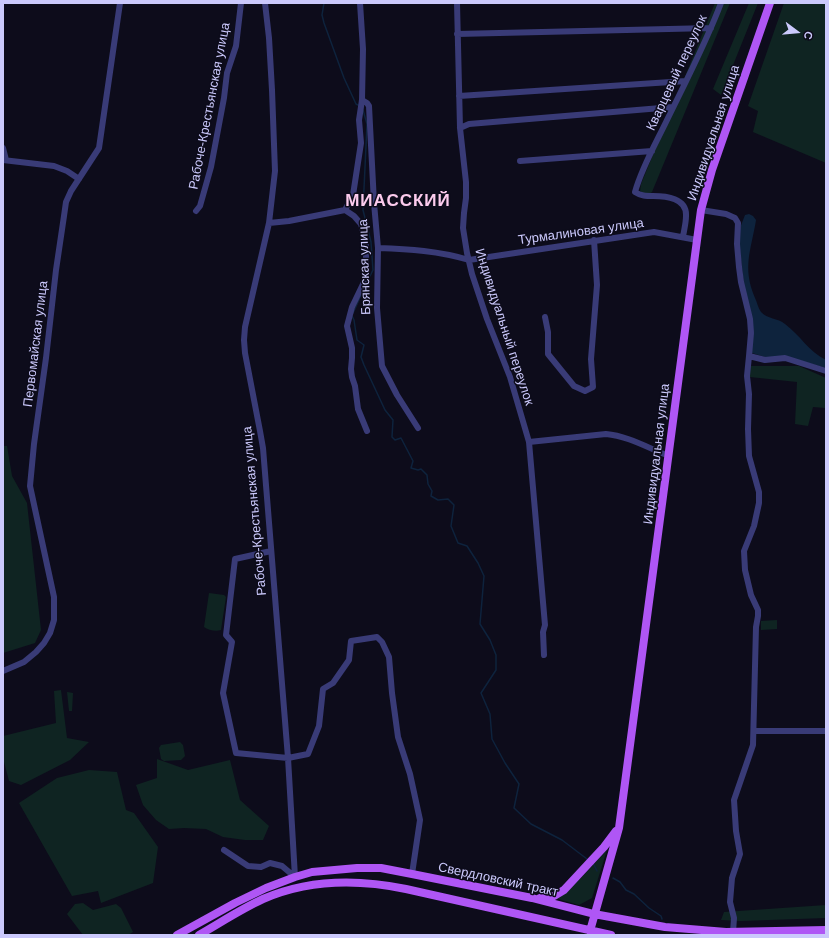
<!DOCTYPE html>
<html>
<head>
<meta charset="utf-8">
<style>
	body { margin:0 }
	#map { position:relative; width:829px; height:938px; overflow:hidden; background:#0d0c1b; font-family:Helvetica,sans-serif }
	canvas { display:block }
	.frame { position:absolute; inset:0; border:4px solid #cbc9fc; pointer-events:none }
	.north { position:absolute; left:777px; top:12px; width:40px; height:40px; -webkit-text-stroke:3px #0d0c1b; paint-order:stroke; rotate:106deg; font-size:11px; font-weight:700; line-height:16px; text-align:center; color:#cbc9fc }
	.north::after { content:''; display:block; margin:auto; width:14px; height:18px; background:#cbc9fc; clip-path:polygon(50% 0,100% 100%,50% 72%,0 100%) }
</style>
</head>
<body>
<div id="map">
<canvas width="829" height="938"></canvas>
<div class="frame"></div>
<div class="north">С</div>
</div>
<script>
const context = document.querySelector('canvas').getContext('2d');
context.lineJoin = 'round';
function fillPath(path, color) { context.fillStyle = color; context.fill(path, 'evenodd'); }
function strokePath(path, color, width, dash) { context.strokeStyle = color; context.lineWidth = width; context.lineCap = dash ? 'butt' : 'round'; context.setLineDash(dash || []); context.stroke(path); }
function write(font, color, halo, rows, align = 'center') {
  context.font = font + ' Helvetica,sans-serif'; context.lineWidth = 3; context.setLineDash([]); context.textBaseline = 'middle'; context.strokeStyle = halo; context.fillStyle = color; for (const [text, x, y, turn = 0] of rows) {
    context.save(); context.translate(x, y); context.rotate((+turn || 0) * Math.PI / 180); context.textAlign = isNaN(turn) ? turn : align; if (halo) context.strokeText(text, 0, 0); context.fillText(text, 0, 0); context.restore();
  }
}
fillPath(new Path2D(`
	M715,3H730L652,192L649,194H645L640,191L641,184Z
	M749,3H758L721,95L713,89Z
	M784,3H826V163L753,132L758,111L748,106Z
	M750,366H799L826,378L825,408L813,407L808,426L795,424L797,382L750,377Z
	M3,446H7L12,476L27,503L41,630L35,643L3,653Z
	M209,593L224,595L226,597L221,630C216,632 208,630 204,627Z
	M777,620V629L761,630V621Z
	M61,690L67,738L89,742L70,760L21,785L9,781L3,758V736L56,723L54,691Z
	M67,692L73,693L72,711H69Z
	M180,742L183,745L185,756L181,760L164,761L161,759L159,748L161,745Z
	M157,759L188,770L230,760L240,800L269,826L263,840H245L223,837L206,829L184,828L169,829L156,820L143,805L136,785L157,778Z
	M89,770L117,772L126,810L134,813L158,847L153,883L101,903L98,891L72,896L19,803L57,778Z
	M607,850L592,898L579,905L558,899L581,878Z
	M83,903L93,910L116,904L121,908L133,932L128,935H83L67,914L75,904Z
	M826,905V918L741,921L721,920L724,912Z`), '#0f2422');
fillPath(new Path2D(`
	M749,214L753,216L756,220C751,251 742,267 755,298C757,302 758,308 761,312C767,319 778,318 785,324C800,335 809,352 826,360V368L787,357H765L752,353L740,251V228L745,215Z`), '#0e233d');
strokePath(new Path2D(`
	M324,3L322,15L324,23L344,78L356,104L360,106
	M363,110L367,124L363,210L371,242L373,270L367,282
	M353,313L363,291
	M352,316L354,320L357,340L364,345L361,357L364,365L385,410L393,420L392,437L395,440L401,438L413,461L411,468L418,470L421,469L427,475L428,484L432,491L431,496L438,500L448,499L454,505L451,526L458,543L467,546L478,563L484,576L480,624L490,640L496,655V670L481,693L490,714L492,739L505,763L519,784L514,808L531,824L562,840L587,859
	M593,863L597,871
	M613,878L620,882L626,890L634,894L649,908L661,916L662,919`), '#0e233d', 1.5);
strokePath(new Path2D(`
	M265,3L269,38L272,90L275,171L269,223L245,327L244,340L245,353L260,431L263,448L288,758L295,877
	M360,3L363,49L362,100L359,120L361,143L353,195L345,210L354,216L361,224L366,242V273L364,282L352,307L347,326L352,348V358L351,369L352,377L355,386L358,409L367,431
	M457,3L460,128L466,182V198L464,213L463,228L467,253L472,274L487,319L510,377L529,442L545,625L543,632L544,655
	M457,34L711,28
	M459,96L686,81
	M362,100L367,103L369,106L374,203L378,248L377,308L382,366L397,395L418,428
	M460,128L469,124L673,107
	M3,148L6,160
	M3,160L54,166L67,171L79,179
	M520,161L652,151
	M701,210L726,214L735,218L738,223L737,244L739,267L741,282L750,319L751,333L749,356L765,360L785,358L826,371
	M196,211L200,206L211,167L224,98L227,73L236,46L241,3
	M269,223L289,221L345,210
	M683,237C684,230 686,223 686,216C687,198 666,196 653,196C646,196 641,196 635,192C642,167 656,143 667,120C686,81 706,43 721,3
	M378,248C409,249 439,251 469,260L654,232L697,240
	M545,317L548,332V354L574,386L585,391L593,387L591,359L597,285L594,240
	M529,442L606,434C628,436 648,448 669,456
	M271,551L235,559L226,635L232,642L223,693L236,753L288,758L308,754L319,726L323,689L333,683L349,660L351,641L377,637L382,642L389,657L392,693L398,737L410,774L420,820L412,874
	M3,671L24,662L36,652L44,643L50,633L54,620V597L30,486L34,444L46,358L56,270L64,216L66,202L71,191L99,148L120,3
	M754,731H826
	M224,850L248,866L261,867L270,863L282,866L295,877
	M733,932L734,918L730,902L732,878L740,854L736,831L734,800L753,745L756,627L758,616V610L751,595L745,570L744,551L754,526L759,503V492L749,456L748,429L749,394L747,376L749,356`), '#393b77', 6);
strokePath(new Path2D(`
	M540,898L554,896L564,890L604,847L616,831
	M590,931L619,828L701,210L712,170L770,3
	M177,935L235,903L266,888L295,877L312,872L357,868H381L412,874L532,898L594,914L665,927L726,932L826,930
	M199,935C220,923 241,909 263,899C309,879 358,879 406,889L611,935`), '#af56f5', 8);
write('13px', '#cbc9fc', '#0d0c1b', [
	["Кварцевый переулок",677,73,-65],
	["Рабоче-Крестьянская улица",210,106,-79],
	["Индивидуальная улица",714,133,-72],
	["Турмалиновая улица",581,232,-8],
	["Брянская улица",365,267,-92],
	["Индивидуальный переулок",504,327,72],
	["Первомайская улица",36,344,-83],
	["Индивидуальная улица",657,454,-83],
	["Рабоче-Крестьянская улица",255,511,-95],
	["Свердловский тракт",498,880,12]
]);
context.letterSpacing = '1px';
write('bold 17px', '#fccbed', '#0d0c1b', [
	["МИАССКИЙ",398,201]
]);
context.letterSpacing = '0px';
</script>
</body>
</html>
